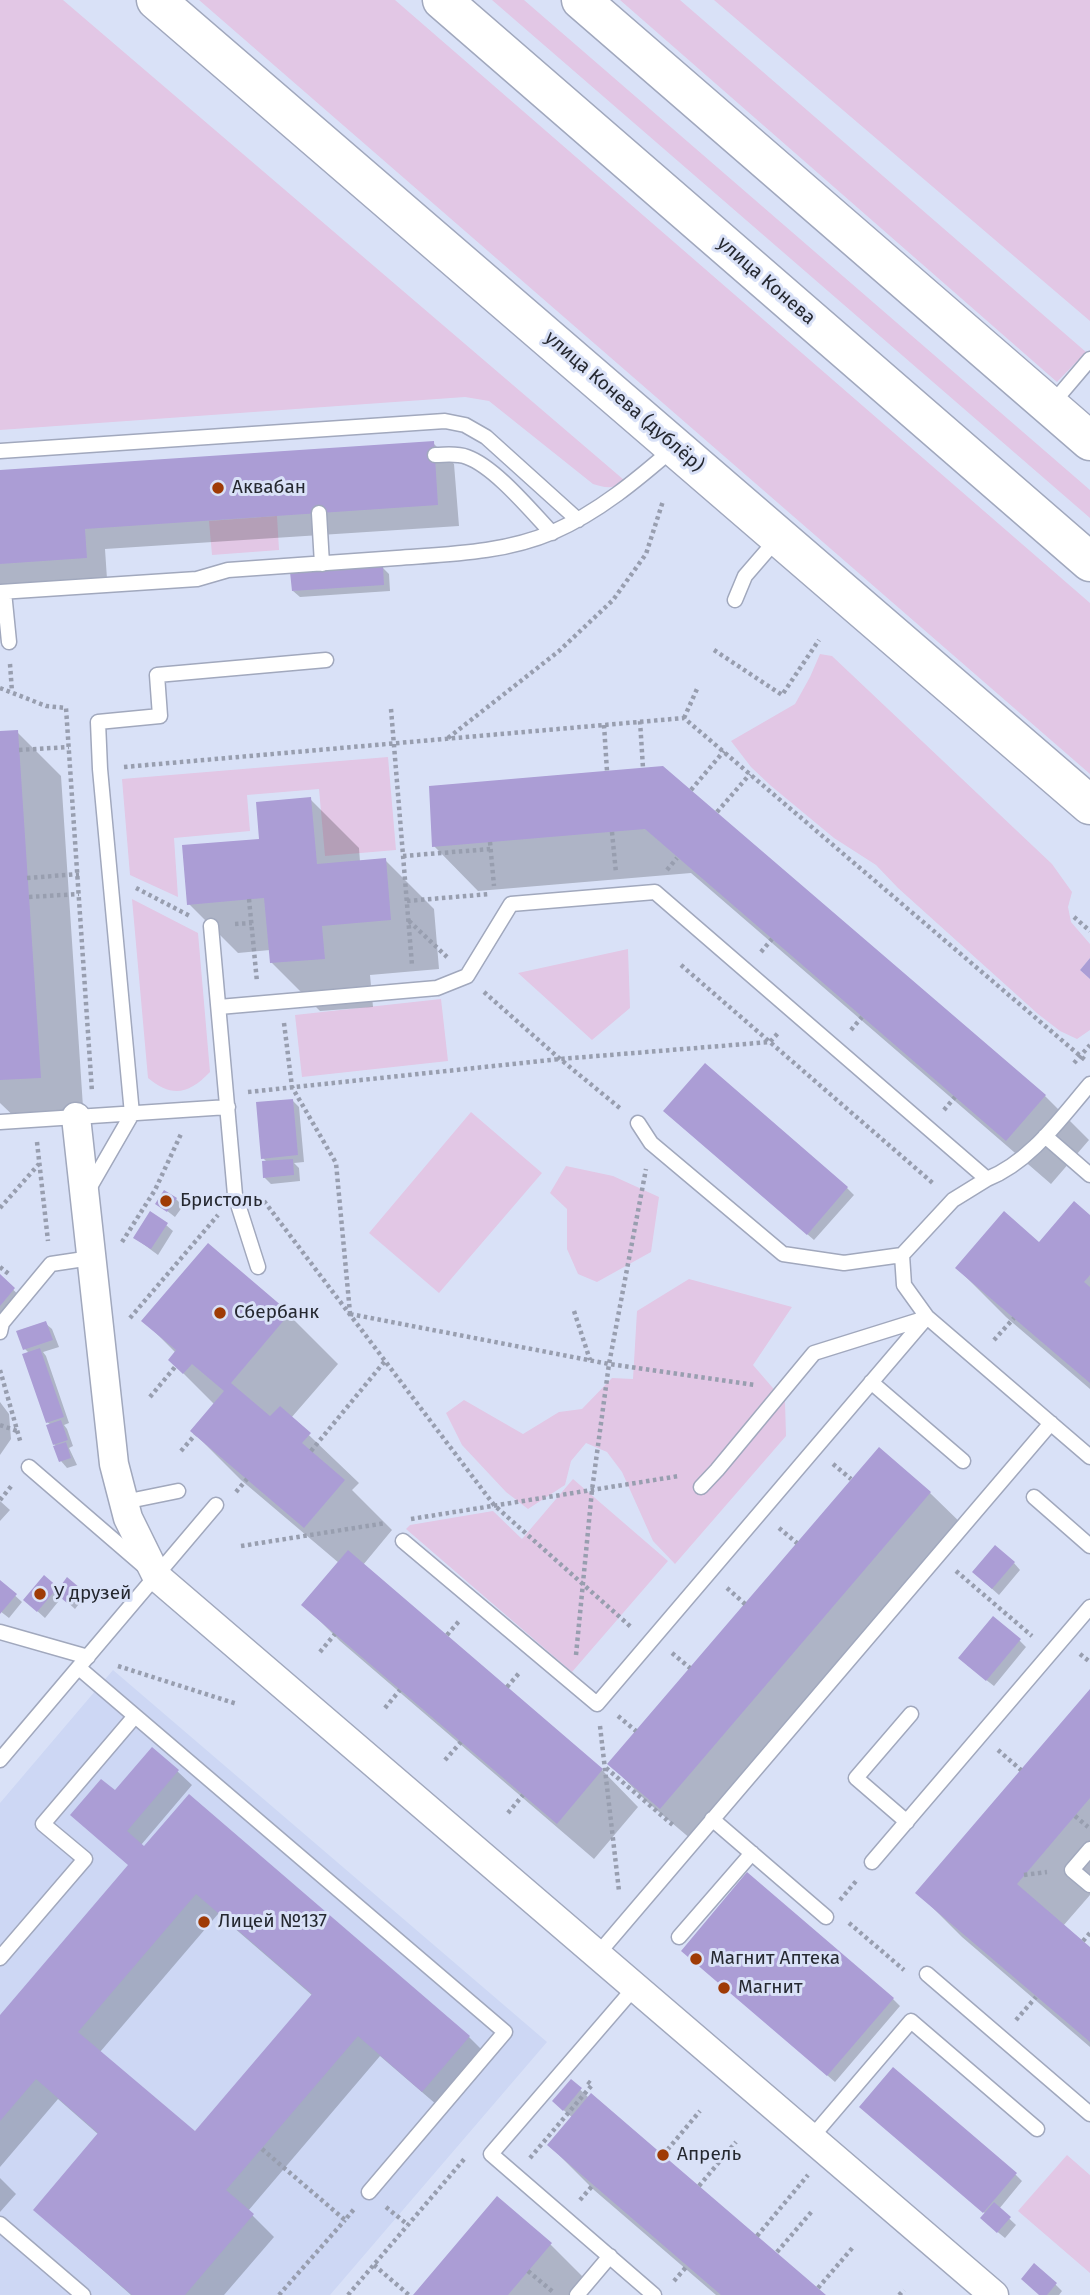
<!DOCTYPE html>
<html>
<head>
<meta charset="utf-8">
<style>
	body { margin:0 }
	canvas { display:block; background:#d9e1f7 }
</style>
</head>
<body>
<canvas width="1090" height="2295"></canvas>
<script>
const context = document.querySelector('canvas').getContext('2d');
context.lineJoin = 'round';
function fillPath(path, color) { context.fillStyle = color; context.fill(path, 'evenodd'); }
function strokePath(path, color, width, dash) { context.strokeStyle = color; context.lineWidth = width; context.lineCap = dash ? 'butt' : 'round'; context.setLineDash(dash || []); context.stroke(path); }
function write(font, color, halo, rows, align = 'center') {
  context.font = font + ' "Fira Sans",sans-serif'; context.lineWidth = 6; context.setLineDash([]); context.textBaseline = 'middle'; context.strokeStyle = halo; context.fillStyle = color; for (const [text, x, y, turn = 0] of rows) {
    context.save(); context.translate(x, y); context.rotate((+turn || 0) * Math.PI / 180); context.textAlign = isNaN(turn) ? turn : align; if (halo) context.strokeText(text, 0, 0); context.fillText(text, 0, 0); context.restore();
  }
}
fillPath(new Path2D(`
	M113,1670L547,2042L330,2295H0V1803Z`), '#cdd7f4');
fillPath(new Path2D(`
	M0,0H63L624,480C613,490 606,488 593,484L489,401L465,397L0,430Z
	M199,0H395L1090,603V774Z
	M492,0H524L1090,490V518Z
	M620,0H680L1086,352L1057,382Z
	M714,0H1090V321Z
	M277,516L279,550L212,555L209,521Z
	M820,654L832,656L1052,864L1072,892L1068,907L1071,922L1090,944V958L1080,970L1090,979V1030L1077,1039L1060,1031L1038,1014L898,888L876,865L834,838L770,785L751,767L731,741L795,704L810,677Z
	M388,757L396,850L325,856L319,789L247,795L250,831L174,838L178,897L130,875L122,779Z
	M132,899L198,933L210,1072C189,1094 172,1098 148,1078Z
	M628,949L630,1008L592,1040L518,973Z
	M441,999L448,1061L302,1077L295,1015Z
	M471,1112L542,1173L439,1293L369,1233Z
	M566,1166L613,1176L659,1197L651,1252L597,1282L578,1274L567,1249V1209L550,1193Z
	M689,1279L792,1307L753,1365L785,1402L786,1436L675,1564L653,1541L622,1472L607,1452L586,1443L571,1461L565,1485L528,1509L506,1492L462,1445L446,1413L464,1400L523,1434L559,1412L582,1409L612,1378L633,1379L637,1311Z
	M573,1479L668,1561L572,1672L406,1529L410,1525L493,1511L522,1539Z
	M1067,2155L1090,2175V2273L1018,2211Z`), '#e2c7e5');
fillPath(new Path2D(`
	M433,443L454,464L459,526L105,549L107,579L0,586V472Z
	M382,567L389,574L390,591L300,597L293,591Z
	M17,732L61,776L84,1122L23,1125L0,1103V733Z
	M662,768L1045,1096L1089,1140L1051,1184L691,873L478,891L434,846Z
	M310,799L359,848L360,862L385,860L434,909L439,969L370,975L373,1007L320,1011L271,962L270,950L238,953L189,904Z
	M292,1100L299,1107L304,1162L294,1163L299,1168L300,1181L271,1184L264,1177L268,1163L263,1158Z
	M672,1117L847,1188L854,1195L814,1240Z
	M176,1199L183,1206L175,1217L157,1203Z
	M1090,1217V1389L1006,1317L957,1268L1040,1245Z
	M166,1225L173,1231L158,1255L135,1238Z
	M208,1245L289,1315L338,1364L291,1418L359,1483L352,1490L392,1530L363,1565L602,1770L638,1807L594,1859L340,1641L304,1605L339,1563L241,1480L192,1431L215,1405L170,1360L176,1353L144,1321Z
	M0,1277L28,1304L0,1336Z
	M45,1323L52,1329L59,1347L43,1352L46,1356L69,1423L64,1425L67,1429L73,1446L69,1448L77,1465L67,1468L61,1461L56,1448L57,1447L54,1444L51,1425L47,1422L29,1353L25,1349Z
	M0,1402L9,1414L11,1439L0,1455Z
	M879,1449L930,1493L967,1529L698,1845L646,1801L610,1764Z
	M0,1501L10,1510L0,1521Z
	M1014,1563L1020,1570L999,1595L981,1579Z
	M0,1582L22,1602L9,1618L0,1611Z
	M79,1589L85,1596L75,1609L62,1597L45,1618L25,1600L59,1590Z
	M1019,1640L1026,1647L994,1686L967,1665Z
	M1090,1691V1895L1063,1926L1090,1949V2047L962,1937L918,1893Z
	M177,1771L192,1785L141,1845L144,1849L189,1797L469,2037L490,2058L444,2111L380,2056L248,2211L274,2237L224,2295H131L35,2210L99,2135L58,2099L0,2167V2018L130,1866L72,1815L115,1793ZM218,1914L313,1996L195,2134L100,2052Z
	M690,1957L893,1999L900,2006L835,2082Z
	M571,2081L589,2098L824,2295H716L594,2190L549,2145L573,2118L561,2108Z
	M869,2113L1016,2175L1022,2181L999,2209L1016,2225L1005,2238L989,2225L986,2214Z
	M0,2178L16,2194L0,2212Z
	M497,2199L551,2245L587,2281L575,2295H415Z
	M1055,2284L1062,2291L1059,2295H1041Z`), '#0003');
fillPath(new Path2D(`
	M434,441L438,505L85,529L87,558L0,564V470Z
	M383,566L384,585L292,591L290,572Z
	M18,730L41,1078L0,1080V731Z
	M663,766L1046,1095L1006,1141L645,829L432,847L429,786Z
	M311,797L317,864L386,858L391,920L322,926L325,959L270,963L264,898L187,905L182,845L259,839L256,802Z
	M1090,958V979L1080,970Z
	M705,1063L848,1187L807,1235L663,1111Z
	M293,1099L298,1155L261,1159L256,1102Z
	M293,1159L294,1175L263,1178L262,1161Z
	M164,1190L177,1198L167,1212L155,1204Z
	M1074,1201L1090,1215V1275L1084,1282L1090,1287V1383L955,1268L1004,1211L1039,1242Z
	M150,1211L168,1223L151,1249L133,1238Z
	M208,1243L290,1313L231,1383L270,1416L280,1406L311,1433L302,1443L345,1480L304,1528L190,1431L224,1391L192,1364L183,1374L168,1360L176,1350L141,1321Z
	M0,1274L15,1288L0,1306Z
	M46,1321L53,1340L23,1350L16,1331Z
	M40,1348L64,1417L46,1423L22,1354Z
	M61,1420L68,1440L53,1445L46,1425Z
	M66,1442L71,1458L59,1462L53,1446Z
	M879,1447L931,1492L660,1809L607,1764Z
	M995,1545L1015,1562L992,1589L972,1572Z
	M348,1550L603,1769L557,1824L301,1605Z
	M44,1575L59,1588L67,1577L80,1588L67,1603L54,1592L37,1612L23,1600Z
	M0,1580L17,1594L0,1614Z
	M993,1616L1021,1639L986,1681L958,1658Z
	M1090,1689V1798L1017,1884L1090,1947V2042L915,1893Z
	M152,1747L179,1770L127,1831L144,1846L189,1794L470,2036L422,2092L358,2036L226,2190L254,2214L185,2295H132L33,2210L98,2133L36,2079L0,2121V2015L128,1865L70,1815L101,1779L115,1790ZM196,1894L312,1994L195,2131L78,2032Z
	M747,1872L894,1998L827,2076L681,1951Z
	M893,2067L1017,2173L983,2213L859,2107Z
	M571,2079L582,2088L563,2111L552,2101Z
	M591,2093L663,2155L826,2295H721L547,2145Z
	M497,2196L552,2243L508,2295H413Z
	M994,2202L1011,2217L997,2233L980,2218Z
	M1034,2263L1057,2283L1047,2295H1039L1021,2279Z`), '#ab9dd5');
const lane = new Path2D(`
	M1051,405L1090,359
	M0,451L445,421L465,425L486,437L578,520
	M435,455C446,455 456,453 467,457C495,467 531,511 552,533
	M319,513L322,564
	M0,592L197,579L228,570C284,566 341,562 397,558C450,554 504,553 553,532C599,512 638,479 675,447
	M4,592L9,642
	M735,600L745,576L777,539
	M211,926L235,1195L258,1267
	M219,1007L437,988L467,976L511,904L655,892L987,1179C1030,1162 1060,1119 1090,1084
	M0,1122L228,1107
	M638,1123L651,1143L783,1254L844,1263L902,1255
	M1045,1136L1090,1175
	M987,1179L953,1200L902,1255L904,1285L927,1317L1090,1457
	M87,1192L132,1114L100,769L98,722L160,716L157,675L326,660
	M0,1332L2,1323L51,1264L91,1258
	M871,1382L963,1461
	M29,1467L145,1567
	M701,1487L717,1470L814,1353L926,1318
	M1034,1497L1090,1546
	M124,1502L178,1491
	M403,1541L597,1704L927,1317
	M0,1632L88,1657
	M79,1668L505,2032L369,2192
	M0,1760L216,1505
	M712,1819L826,1917
	M907,1822L856,1778L911,1714
	M1090,1849L1072,1870L1090,1885
	M872,1862L1090,1607
	M679,1937L752,1853
	M597,1955L1051,1423
	M0,1958L85,1859L43,1824L135,1716
	M927,1974L1090,2114
	M635,1987L491,2154L654,2295
	M811,2138L911,2021L1037,2129
	M0,2224L83,2295
	M577,2295L610,2256`);
const street = new Path2D(`
	M76,1117L114,1464L128,1518L157,1577L994,2295`);
const secondary = new Path2D(`
	M156,0L1090,805`);
const primary = new Path2D(`
	M442,0L1090,562
	M581,0L1090,441`);
strokePath(lane, '#a1a8bd', 17);
strokePath(street, '#a1a8bd', 31);
strokePath(secondary, '#a1a8bd', 41);
strokePath(primary, '#a1a8bd', 41);
strokePath(new Path2D(`
	M714,650L782,695L819,640
	M10,664L12,692
	M0,688L46,706L66,708L92,1092
	M391,709L412,965
	M684,718L697,689
	M640,721L643,768
	M604,725L607,771
	M448,738L559,651L613,600L646,554L663,501
	M19,750L69,747
	M124,767L684,718L1085,1060
	M691,790L724,751
	M717,812L750,774
	M612,832L616,873
	M490,842L494,886
	M403,856L491,849
	M667,870L677,858
	M27,878L79,874
	M136,888L190,916
	M29,897L79,894
	M249,899L257,982
	M407,901L490,894
	M1074,917L1090,931
	M409,921L447,957
	M235,924L252,923
	M761,952L772,939
	M681,965L935,1185
	M484,992L560,1059L621,1109
	M284,1023L292,1087L336,1163L350,1313
	M851,1030L862,1017
	M1074,1063L1090,1045
	M248,1092L560,1059L770,1042L779,1032
	M944,1110L955,1097
	M37,1142L48,1241
	M264,1201L494,1505L631,1627
	M0,1208L39,1164
	M122,1242L155,1190L181,1134
	M0,1267L10,1275
	M574,1311L590,1360
	M350,1314L609,1364L755,1385
	M130,1318L218,1215
	M994,1340L1014,1318
	M0,1370L21,1444
	M150,1397L175,1367
	M0,1425L17,1431
	M181,1451L195,1435
	M311,1451L385,1361
	M833,1464L851,1479
	M236,1492L247,1479
	M0,1500L13,1484
	M411,1519L679,1476
	M779,1528L797,1543
	M241,1546L386,1523
	M956,1571L1032,1636
	M727,1588L745,1604
	M447,1635L460,1620
	M320,1652L335,1634
	M672,1653L690,1668
	M1080,1654L1090,1662
	M576,1655L592,1490L609,1364L646,1169
	M118,1666L237,1704
	M507,1687L520,1672
	M385,1708L400,1690
	M618,1716L636,1731
	M600,1726L619,1891
	M998,1750L1021,1770
	M445,1760L461,1742
	M606,1768L674,1826
	M508,1813L523,1795
	M1075,1816L1088,1827
	M1024,1875L1047,1872
	M840,1900L857,1880
	M849,1923L904,1970
	M1083,1941L1090,1933
	M1016,2020L1036,1997
	M262,2149L345,2220L355,2208
	M663,2155L700,2111
	M530,2158L592,2085L587,2081
	M699,2186L736,2142
	M580,2200L593,2185
	M386,2207L408,2225
	M757,2236L808,2175
	M777,2252L813,2210
	M374,2265L409,2295
	M528,2271L553,2292
	M674,2281L687,2266
	M818,2288L854,2246
	M279,2295L345,2220
	M348,2295L466,2157
	M899,2295L904,2290`), '#989eaf', 4.5, [3.5, 3.5]);
strokePath(lane, '#fff', 14);
strokePath(street, '#fff', 28);
strokePath(secondary, '#fff', 38);
strokePath(primary, '#fff', 38);
for (const [x, y, r, color] of [
	[218,488,7,"#9f3b06"],
	[166,1201,7,"#9f3b06"],
	[220,1313,7,"#9f3b06"],
	[40,1594,7,"#9f3b06"],
	[204,1922,7,"#9f3b06"],
	[696,1959,7,"#9f3b06"],
	[724,1988,7,"#9f3b06"],
	[663,2155,7,"#9f3b06"]
]) { const dot = new Path2D(); dot.arc(x, y, r, 0, 2 * Math.PI); context.fillStyle = color; context.fill(dot); strokePath(dot, '#d9e1f7', 2.5); }
write('19px', '#252830', '#d9e1f7', [
	["улица Конева",766,281,41],
	["улица Конева (дублёр)",624,402,41]
]);
write('19px', '#252830', '#d9e1f7', [
	["Аквабан",232,488],
	["Бристоль",180,1201],
	["Сбербанк",234,1313],
	["У друзей",54,1594],
	["Лицей №137",218,1922],
	["Магнит Аптека",710,1959],
	["Магнит",738,1988],
	["Апрель",677,2155]
], 'left');
</script>
</body>
</html>
